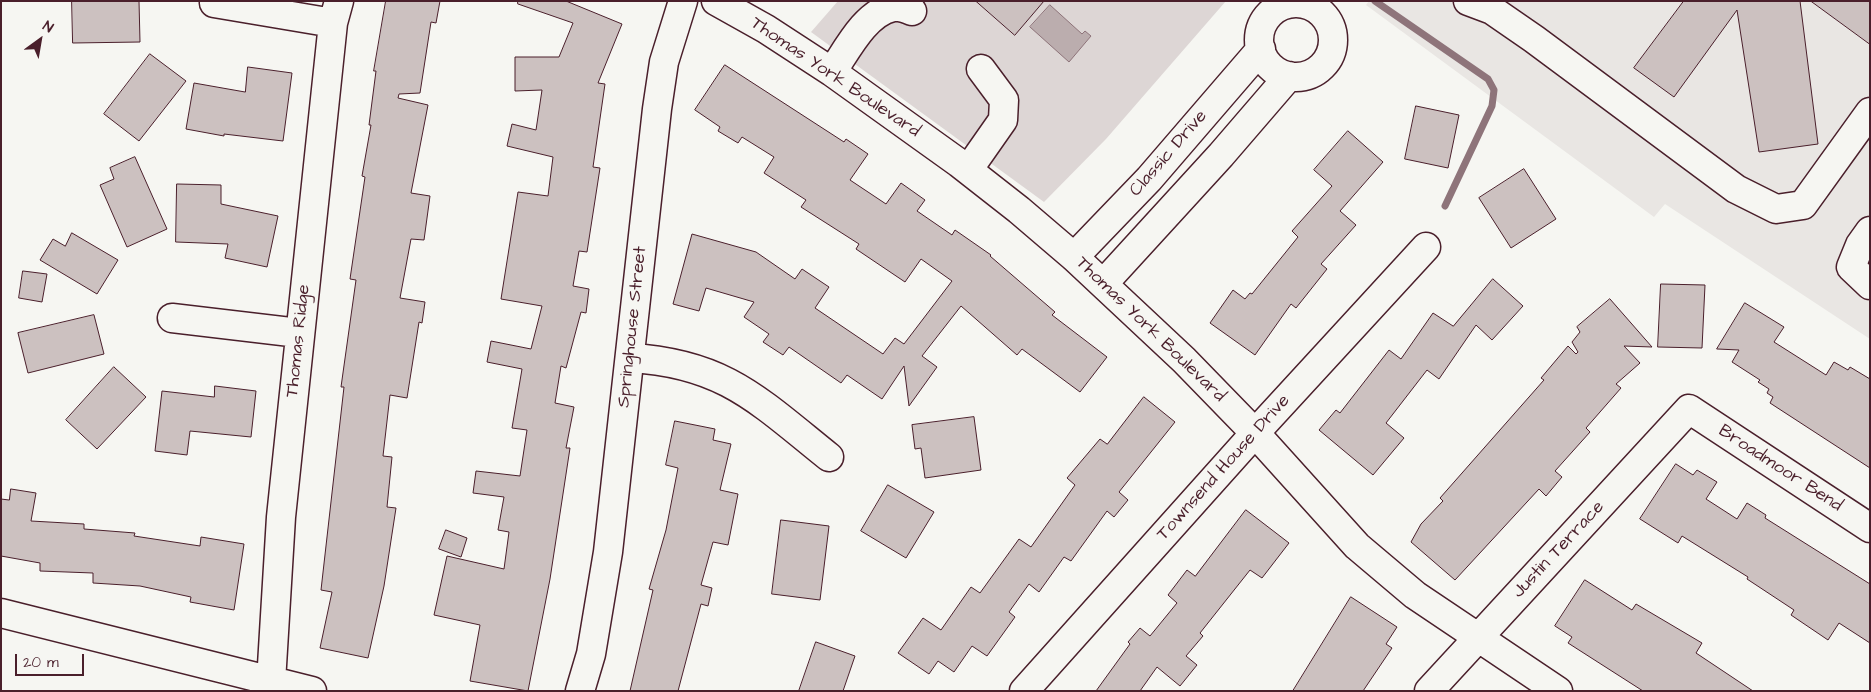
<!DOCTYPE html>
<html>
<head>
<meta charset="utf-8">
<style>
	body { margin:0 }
	#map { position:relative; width:1871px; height:692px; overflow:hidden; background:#f6f6f2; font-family:"Architects Daughter",sans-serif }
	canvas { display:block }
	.frame { position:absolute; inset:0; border:2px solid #4a1f2b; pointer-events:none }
	.north { position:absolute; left:15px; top:15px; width:50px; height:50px; -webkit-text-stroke:4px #f6f6f2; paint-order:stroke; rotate:32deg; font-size:14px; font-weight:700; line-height:20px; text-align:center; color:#4a1f2b }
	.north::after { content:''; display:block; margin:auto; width:18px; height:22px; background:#4a1f2b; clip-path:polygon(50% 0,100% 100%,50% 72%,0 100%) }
	.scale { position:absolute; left:15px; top:654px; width:69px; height:22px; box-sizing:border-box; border:2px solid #4a1f2b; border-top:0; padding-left:6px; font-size:15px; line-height:18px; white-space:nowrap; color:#4a1f2b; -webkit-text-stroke:4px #f6f6f2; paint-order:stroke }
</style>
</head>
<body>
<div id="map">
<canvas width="1871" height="692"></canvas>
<div class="frame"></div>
<div class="north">N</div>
<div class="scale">20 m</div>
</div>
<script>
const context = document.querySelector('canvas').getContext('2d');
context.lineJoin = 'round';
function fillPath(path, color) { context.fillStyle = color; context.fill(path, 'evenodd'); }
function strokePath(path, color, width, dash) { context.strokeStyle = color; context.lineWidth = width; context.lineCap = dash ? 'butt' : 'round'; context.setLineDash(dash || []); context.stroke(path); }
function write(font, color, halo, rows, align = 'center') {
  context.font = font + ' "Architects Daughter",sans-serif'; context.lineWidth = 4; context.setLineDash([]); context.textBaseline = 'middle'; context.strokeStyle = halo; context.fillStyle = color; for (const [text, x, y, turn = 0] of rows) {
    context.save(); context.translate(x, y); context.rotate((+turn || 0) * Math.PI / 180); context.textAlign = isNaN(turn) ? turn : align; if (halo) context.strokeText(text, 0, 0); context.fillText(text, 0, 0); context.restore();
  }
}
fillPath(new Path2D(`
	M1369,1H1870V339L1665,204L1654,217L1366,5Z`), '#e9e6e3');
fillPath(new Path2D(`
	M838,1H1226L1106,139L1044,202L811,32Z`), '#ddd6d5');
const water = new Path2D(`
	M1050,5L1082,34L1085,31L1091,36L1069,62L1030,27Z`);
fillPath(water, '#bbadae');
strokePath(water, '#8e747a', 1);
strokePath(new Path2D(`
	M1375,1L1488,79L1494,90L1492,106L1445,206`), '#8e747a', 7);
const building = new Path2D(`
	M72,1H139L140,42L73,43Z
	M386,1H440L436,23L431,22L420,93L399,94L398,98L428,105L411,193L430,196L424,240L411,239L400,298L425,302L422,323L419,322L407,398L390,395L383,456L392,457L387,507L396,508L384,586L368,658L320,648L332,592L321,590L344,387H341L356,280L350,279L365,177L362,176L371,125H369L376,71H374Z
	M518,1H566L622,24L598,83L605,84L593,167L600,168L587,252L579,251L573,286L589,289L586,313L581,312L566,368L561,366L555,403L574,407L566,448H570L550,579L528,691L470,681L480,625L434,615L447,556L504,569L509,532L498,530L504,497L473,493L476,471L520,476L527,430L512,428L522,369L487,362L491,341L531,349L542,306L501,299L518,192L548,196L553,157L507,146L512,124L536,130L542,90L515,91V57H559L573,23L518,4Z
	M976,1H1044L1015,35Z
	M1684,1H1800L1818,144L1759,152L1737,10L1674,97L1634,68Z
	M1811,1H1870V44Z
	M150,54L186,81L139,141L104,114Z
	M725,65L844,142L846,139L868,154L850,180L886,204L901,183L925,200L917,211L952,235L955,230L991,255L990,256L1055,312L1052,315L1107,357L1080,392L1022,349L1017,355L961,306L922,356L937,367L909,406L904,366L882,399L847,375L841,383L789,347L783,355L763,342L769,334L744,317L754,302L706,288L699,311L673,304L692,234L756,252L795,279L802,269L829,287L815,308L883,354L895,338L904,344L952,281L921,259L905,282L856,249L859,244L801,207L806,200L764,173L774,157L742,137L738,143L718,131L720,127L695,110Z
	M248,67L292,73L283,141L224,134V136L186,129L194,83L245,92Z
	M1416,106L1459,115L1448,168L1405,159Z
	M1348,131L1383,162L1340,211L1356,225L1321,264L1327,269L1296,308L1291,304L1255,355L1210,323L1233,290L1245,299L1250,293L1252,294L1298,237L1292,231L1332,186L1314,170Z
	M135,157L167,229L127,247L100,185L114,179L110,168Z
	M1524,169L1556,219L1511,248L1479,198Z
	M177,184L221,185V204L278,216L267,267L225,258L228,244L176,242Z
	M72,233L118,260L97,294L40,260L53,239L65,246Z
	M23,271L47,274L42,302L19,298Z
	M1493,279L1523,306L1492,340L1476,325L1439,379L1427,370L1386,423L1404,438L1373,475L1319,430L1336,410L1340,413L1389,350L1401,359L1433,313L1453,326Z
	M1661,284L1705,285L1702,348L1658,347Z
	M1610,299L1652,347L1624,346L1640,363L1616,384L1621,388L1586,428L1590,432L1555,471L1562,477L1546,496L1539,489L1455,580L1411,542L1421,524L1443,501L1440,498L1544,380L1541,378L1568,346L1576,354L1578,352L1572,342L1580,332L1577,327Z
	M1745,303L1784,327L1774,342L1826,375L1834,362L1848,370L1850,367L1870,379V468L1770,403L1773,397L1767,393L1769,389L1758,382L1760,380L1732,362L1739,350L1717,349Z
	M94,315L104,354L28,373L18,333Z
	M114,367L146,397L97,449L66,420Z
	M215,386L256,391L251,437L190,431L187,455L155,451L162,391L214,397Z
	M1144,397L1175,422L1119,492L1128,500L1114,517L1107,511L1071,561L1064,557L1039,592L1029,584L1009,612L1015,617L987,656L972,646L954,672L938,661L929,674L898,653L923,618L941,630L971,587L980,593L1019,539L1031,547L1075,485L1067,478L1100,439L1107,444Z
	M974,417L981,470L925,478L921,448L915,449L912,425Z
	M675,421L715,429L713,440L731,444L720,490L738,494L728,545L713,542L701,585L712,588L708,606L701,604L678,691H630L653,590L649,589L666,530L678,468L666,465Z
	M1676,464L1693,475L1697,470L1717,482L1706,499L1737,519L1747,503L1766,515L1765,518L1870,584V643L1839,623L1828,640L1791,615L1794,610L1747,579L1748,577L1682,536L1678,543L1640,519Z
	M888,485L934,512L906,558L861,531Z
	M11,489L36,493L31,521L84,524V529L135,533L134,536L200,546L201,537L244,544L234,610L190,602L191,597L140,586L93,583V573L40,571V563L1,556V499L9,500Z
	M1246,510L1289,543L1262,578L1250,570L1200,633L1203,636L1186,656L1197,665L1180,686L1157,667L1140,691H1096L1130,644L1128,642L1140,628L1150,636L1177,603L1168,595L1187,570L1195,576Z
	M781,520L829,526L820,600L772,594Z
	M446,530L467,538L461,557L439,549Z
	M1585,580L1632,610L1636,604L1702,643L1696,653L1753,691H1643L1568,643L1572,637L1555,626Z
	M1351,597L1397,627L1386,644L1392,648L1363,691H1293Z
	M816,642L855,656L843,691H799Z`);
fillPath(building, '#ccc1c0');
strokePath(building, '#4a1f2b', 1);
const minor = new Path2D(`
	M716,1L766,29L832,72L959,163L1019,210L1074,257L1184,360L1255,433L1357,546L1415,595L1558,691
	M1468,1L1492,10L1534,39L1736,189L1776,209L1803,205L1870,112
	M214,3L333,23
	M1259 40a37 37 0 1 1 74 0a37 37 0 1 1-74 0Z
	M832,72C847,50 865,13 893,7C899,6 907,9 912,11
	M968,170L1003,120L1004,100L981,69
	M1870,231L1860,245L1851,267L1870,285
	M1074,257L1149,179L1261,49
	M1103,284L1221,155L1289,76
	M172,318L299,333
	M630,358C724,363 759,401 829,457
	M1,613L312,691
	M271,682L281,517L333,23L339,1
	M580,691L591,654L608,552L657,109L664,62L683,1
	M1024,691L1255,433L1426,247
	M1429,691L1689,409L1870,528`);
strokePath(minor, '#4a1f2b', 31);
strokePath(minor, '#f6f6f2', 28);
write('18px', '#4a1f2b', '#f6f6f2', [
	["Thomas York Boulevard",835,78,34],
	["Classic Drive",1169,154,-49],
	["Springhouse Street",633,327,-84],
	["Thomas York Boulevard",1150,330,44],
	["Thomas Ridge",299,341,-84],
	["Townsend House Drive",1224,468,-48],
	["Broadmoor Bend",1780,469,33],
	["Justin Terrace",1559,550,-47]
]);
</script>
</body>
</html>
